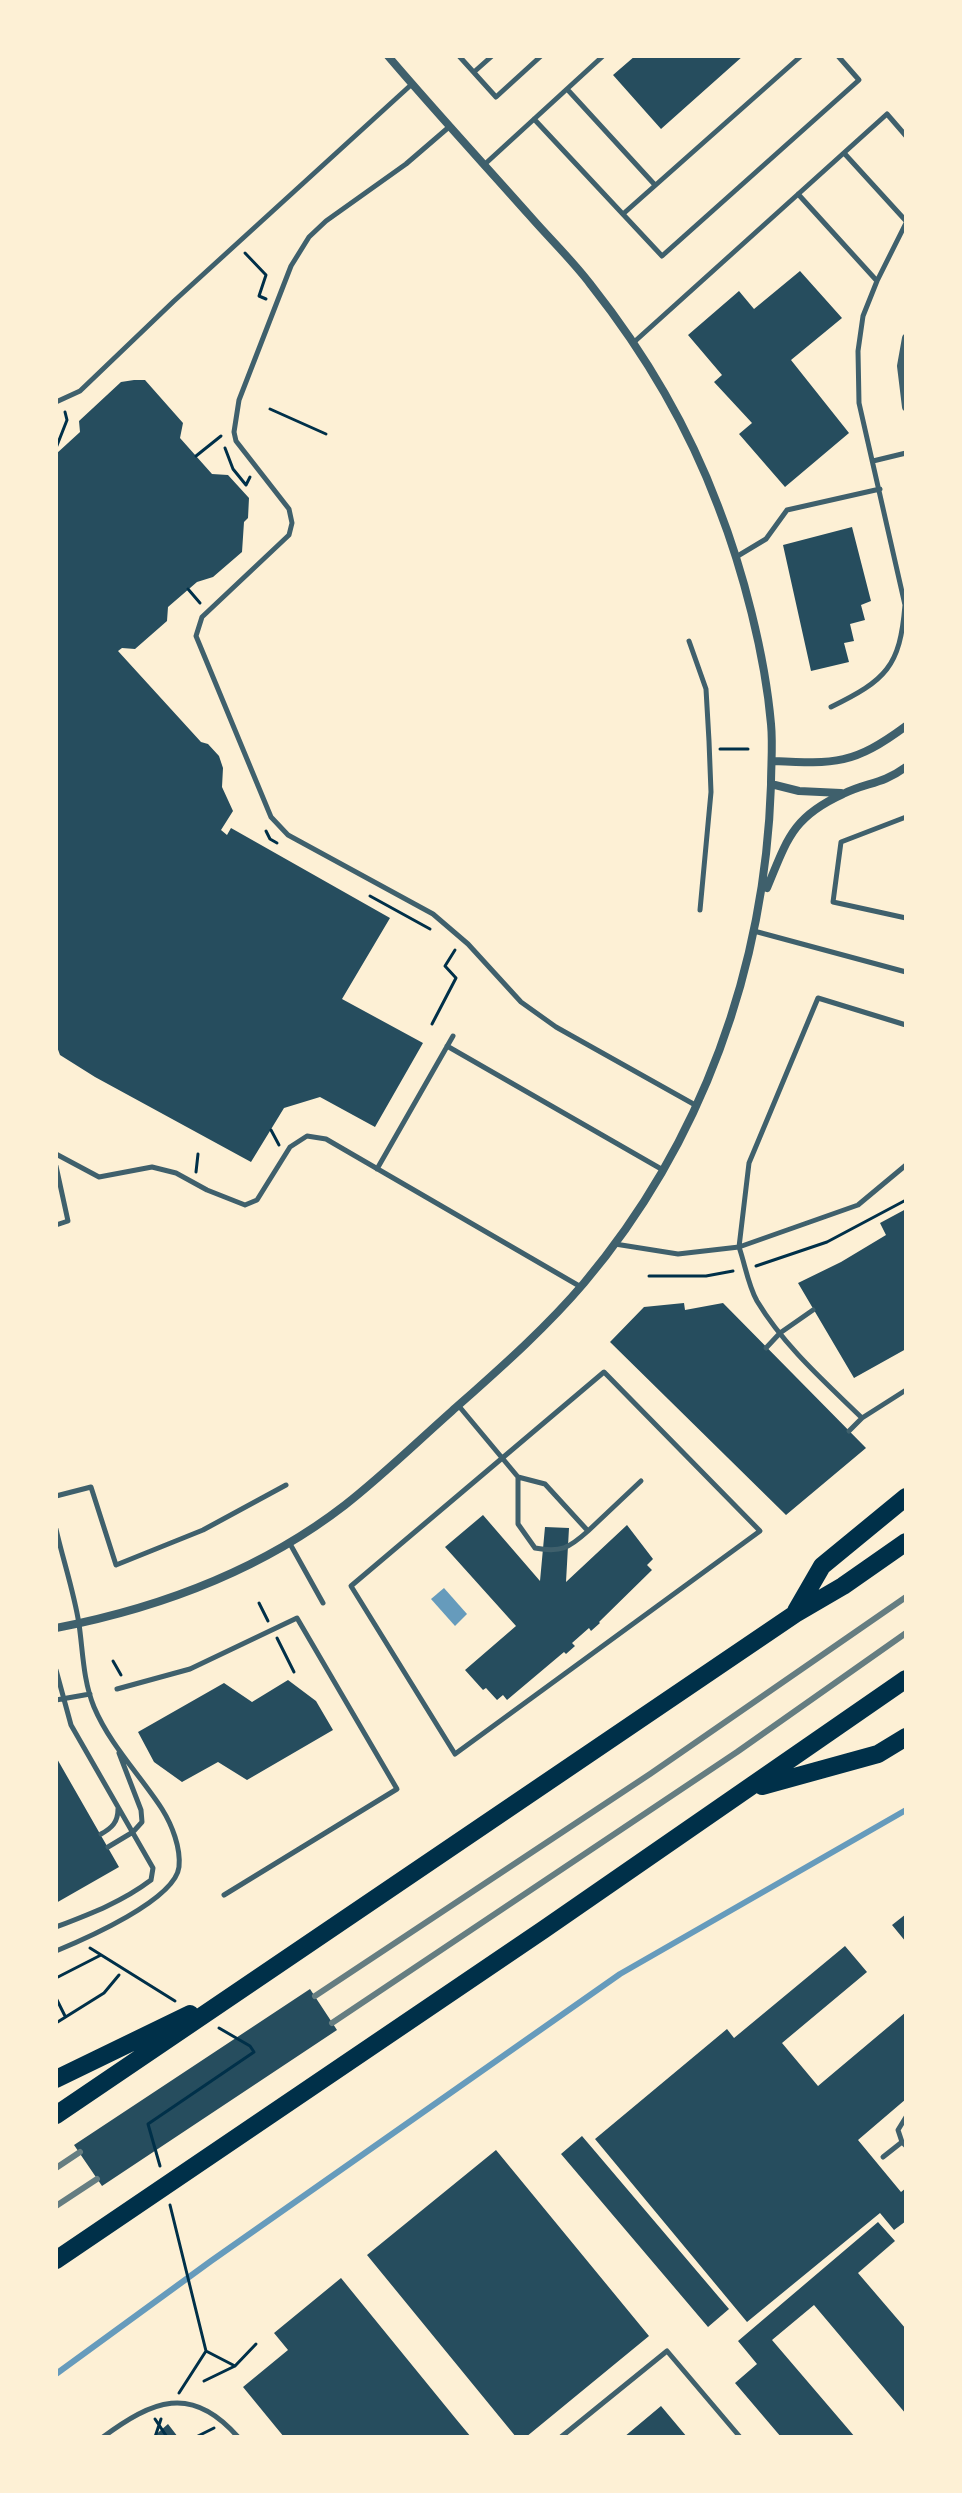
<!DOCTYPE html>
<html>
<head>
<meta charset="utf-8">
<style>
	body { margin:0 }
	#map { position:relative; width:962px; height:2493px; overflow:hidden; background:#fdf0d5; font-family:Figtree,sans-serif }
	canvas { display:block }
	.frame { position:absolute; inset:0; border:58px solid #fdf0d5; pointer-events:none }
</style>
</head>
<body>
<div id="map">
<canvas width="962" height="2493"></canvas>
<div class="frame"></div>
</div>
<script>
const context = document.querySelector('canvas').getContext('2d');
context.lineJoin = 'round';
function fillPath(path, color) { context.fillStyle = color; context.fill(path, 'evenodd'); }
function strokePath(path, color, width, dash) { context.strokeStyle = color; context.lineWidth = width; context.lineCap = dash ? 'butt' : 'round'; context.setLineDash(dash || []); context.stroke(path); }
fillPath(new Path2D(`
	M444,1588L467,1614L455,1626L431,1599Z`), '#669bbc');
strokePath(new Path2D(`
	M56,2374L211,2261L620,1974L906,1810`), '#669bbc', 6);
fillPath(new Path2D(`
	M635,56H743L661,129L613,75Z
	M800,271L842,318L791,360L849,433L785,487L739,434L752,423L714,382L722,375L688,335L739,291L754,309Z
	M134,380H145L183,423L180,438L212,474L228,475L249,498L248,518L244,522L242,552L213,577L197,582L168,607L167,621L135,649L122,648L118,651L201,742L208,744L219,756L223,768L222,787L233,811L221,830L227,835L231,828L390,918L342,999L423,1043L375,1127L320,1097L284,1108L251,1162L95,1077L60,1055L56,1044V454L80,432L79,421L121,382Z
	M852,527L871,601L861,605L865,620L850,624L854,641L844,643L849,662L811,671L783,545Z
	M906,1209V1349L854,1378L798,1283L841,1262L886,1235L880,1223Z
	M684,1303L685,1310L723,1303L866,1448L786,1515L610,1342L644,1307Z
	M483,1515L540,1581L545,1527L569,1528L566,1582L627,1525L653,1559L647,1565L652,1570L599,1622L600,1623L591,1631L589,1628L572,1643L575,1646L566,1654L564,1652L507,1700L503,1695L497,1700L486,1688L483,1690L465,1670L516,1626L445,1547Z
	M288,1680L316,1701L333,1730L247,1780L218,1762L182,1782L154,1762L138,1732L224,1683L252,1702Z
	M56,1757L119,1867L56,1903Z
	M906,1914V1942L892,1925Z
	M845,1946L867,1972L782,2043L818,2086L906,2012V2099L858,2140L901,2192L906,2188V2221L894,2230L880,2213L747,2322L595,2139L727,2029L734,2038Z
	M310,1989L337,2030L102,2186L74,2145Z
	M582,2136L729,2309L708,2327L561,2154Z
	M496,2150L649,2336L526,2437H516L367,2255Z
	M878,2222L895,2241L858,2273L906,2329V2414L814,2305L772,2340L855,2437H781L735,2383L757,2364L738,2341Z
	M341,2278L456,2419L471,2437H284L243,2387L288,2350L274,2333Z
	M661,2406L687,2437H624Z
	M168,2424L178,2437H153Z`), '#264d5e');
strokePath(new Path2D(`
	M245,253L266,275L259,296L266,299
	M270,409L326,434
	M56,448L67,420L65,412
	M225,448L233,469L246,485L250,477
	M196,456L221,436
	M188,589L200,603
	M720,749H748
	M266,831L270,839L277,843
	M370,896L430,929
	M432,1024L456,978L445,966L455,950
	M271,1130L279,1145
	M196,1172L198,1154
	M756,1266L827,1242L906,1200
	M649,1276H706L733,1271
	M259,1603L268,1621
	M277,1638L294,1672
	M113,1661L121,1675
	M90,1948L175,2001
	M56,1978L101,1955
	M56,1998L65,2016
	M56,2023L104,1993L119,1975
	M160,2166L148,2124L254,2052L250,2046L219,2028
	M170,2205L206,2351L179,2393
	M235,2366L256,2344
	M204,2381L235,2366L206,2351
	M155,2419L167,2437
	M155,2437L161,2419
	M196,2437L214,2428`), '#003049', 3);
strokePath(new Path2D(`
	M459,56L496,97L541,56
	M474,72L492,56
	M567,89L655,185
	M534,119L662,256L859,80L838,56
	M449,127L406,164L326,221L309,237L291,266L239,400L234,432L236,441L289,509L292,523L289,535L202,617L196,636L271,817L288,835L433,914L468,944L521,1002L556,1027L697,1106
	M844,153L906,221
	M485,164L603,56
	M798,194L877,281
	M623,214L801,56
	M633,343L887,114L906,136
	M56,402L80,391L174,301L412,84
	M873,461L906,453
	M736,557L766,539L787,510L880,489
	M689,641L706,689L709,741L711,792L700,910
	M831,707C886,680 900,667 905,605L859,403L858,351L863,316L877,281L906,223
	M906,817L841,842L833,902L906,918
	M754,931L906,972
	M906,1025L818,998L749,1163L739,1247L858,1205L906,1165
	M447,1046L663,1170
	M56,1154L99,1177L152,1167L176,1173L207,1190L245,1205L257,1200L290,1147L307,1136L326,1139L581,1287
	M56,1166L68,1221L56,1225
	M377,1169L453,1036
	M615,1244L678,1254L739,1247C745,1264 748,1285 757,1301C784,1346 825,1382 862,1418L849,1431
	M766,1348L780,1333L813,1310
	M604,1372L760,1531L455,1754L351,1586Z
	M458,1405L518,1477V1524L535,1548C561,1553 569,1548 588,1531L545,1484L518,1477
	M862,1418L906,1390
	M56,1496L91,1487L116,1565L203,1530L286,1485
	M56,1529C63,1560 74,1592 79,1624C83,1652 83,1680 94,1707C110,1745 140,1775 162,1809C172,1825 181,1848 179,1867C175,1900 85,1939 56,1951
	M588,1531L641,1481
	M289,1542L323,1603
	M56,1670L71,1725L153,1868L151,1880C122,1902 90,1914 56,1927
	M117,1689L190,1669L297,1618L397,1789L224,1895
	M56,1700L90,1694
	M101,1834C112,1828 118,1822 118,1809
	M108,1847L133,1832L142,1822L141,1810L119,1753
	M906,2117L898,2130L902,2142L906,2146
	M883,2157L902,2142
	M103,2437C152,2401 191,2383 238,2437
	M561,2437L667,2351L740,2437`), '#3f606c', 5);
strokePath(new Path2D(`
	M906,338L901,366L906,407
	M772,761C836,764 853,765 906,726
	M771,784L799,791L841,793
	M767,888C787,840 792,817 843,794C867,782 881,785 906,767
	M56,1628C159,1608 261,1570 345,1505C382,1476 417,1442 452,1411C498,1370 545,1329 584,1283C702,1143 765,967 771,785C771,765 773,744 771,724C765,655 743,570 718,506C688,426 644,352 591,285C573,261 550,239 530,216C483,163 434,110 388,56`), '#3f606c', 8);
strokePath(new Path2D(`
	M796,1611L822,1566L906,1497
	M762,1786L878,1754L906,1737
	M56,2079L190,2014
	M56,2115L795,1614L843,1586L906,1542
	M56,2260L543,1930L906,1679`), '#003049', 18);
strokePath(new Path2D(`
	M315,1996L650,1774L906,1597
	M332,2023L737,1752L906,1633
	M56,2168L80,2152
	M56,2206L97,2179`), '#657d81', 6);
</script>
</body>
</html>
